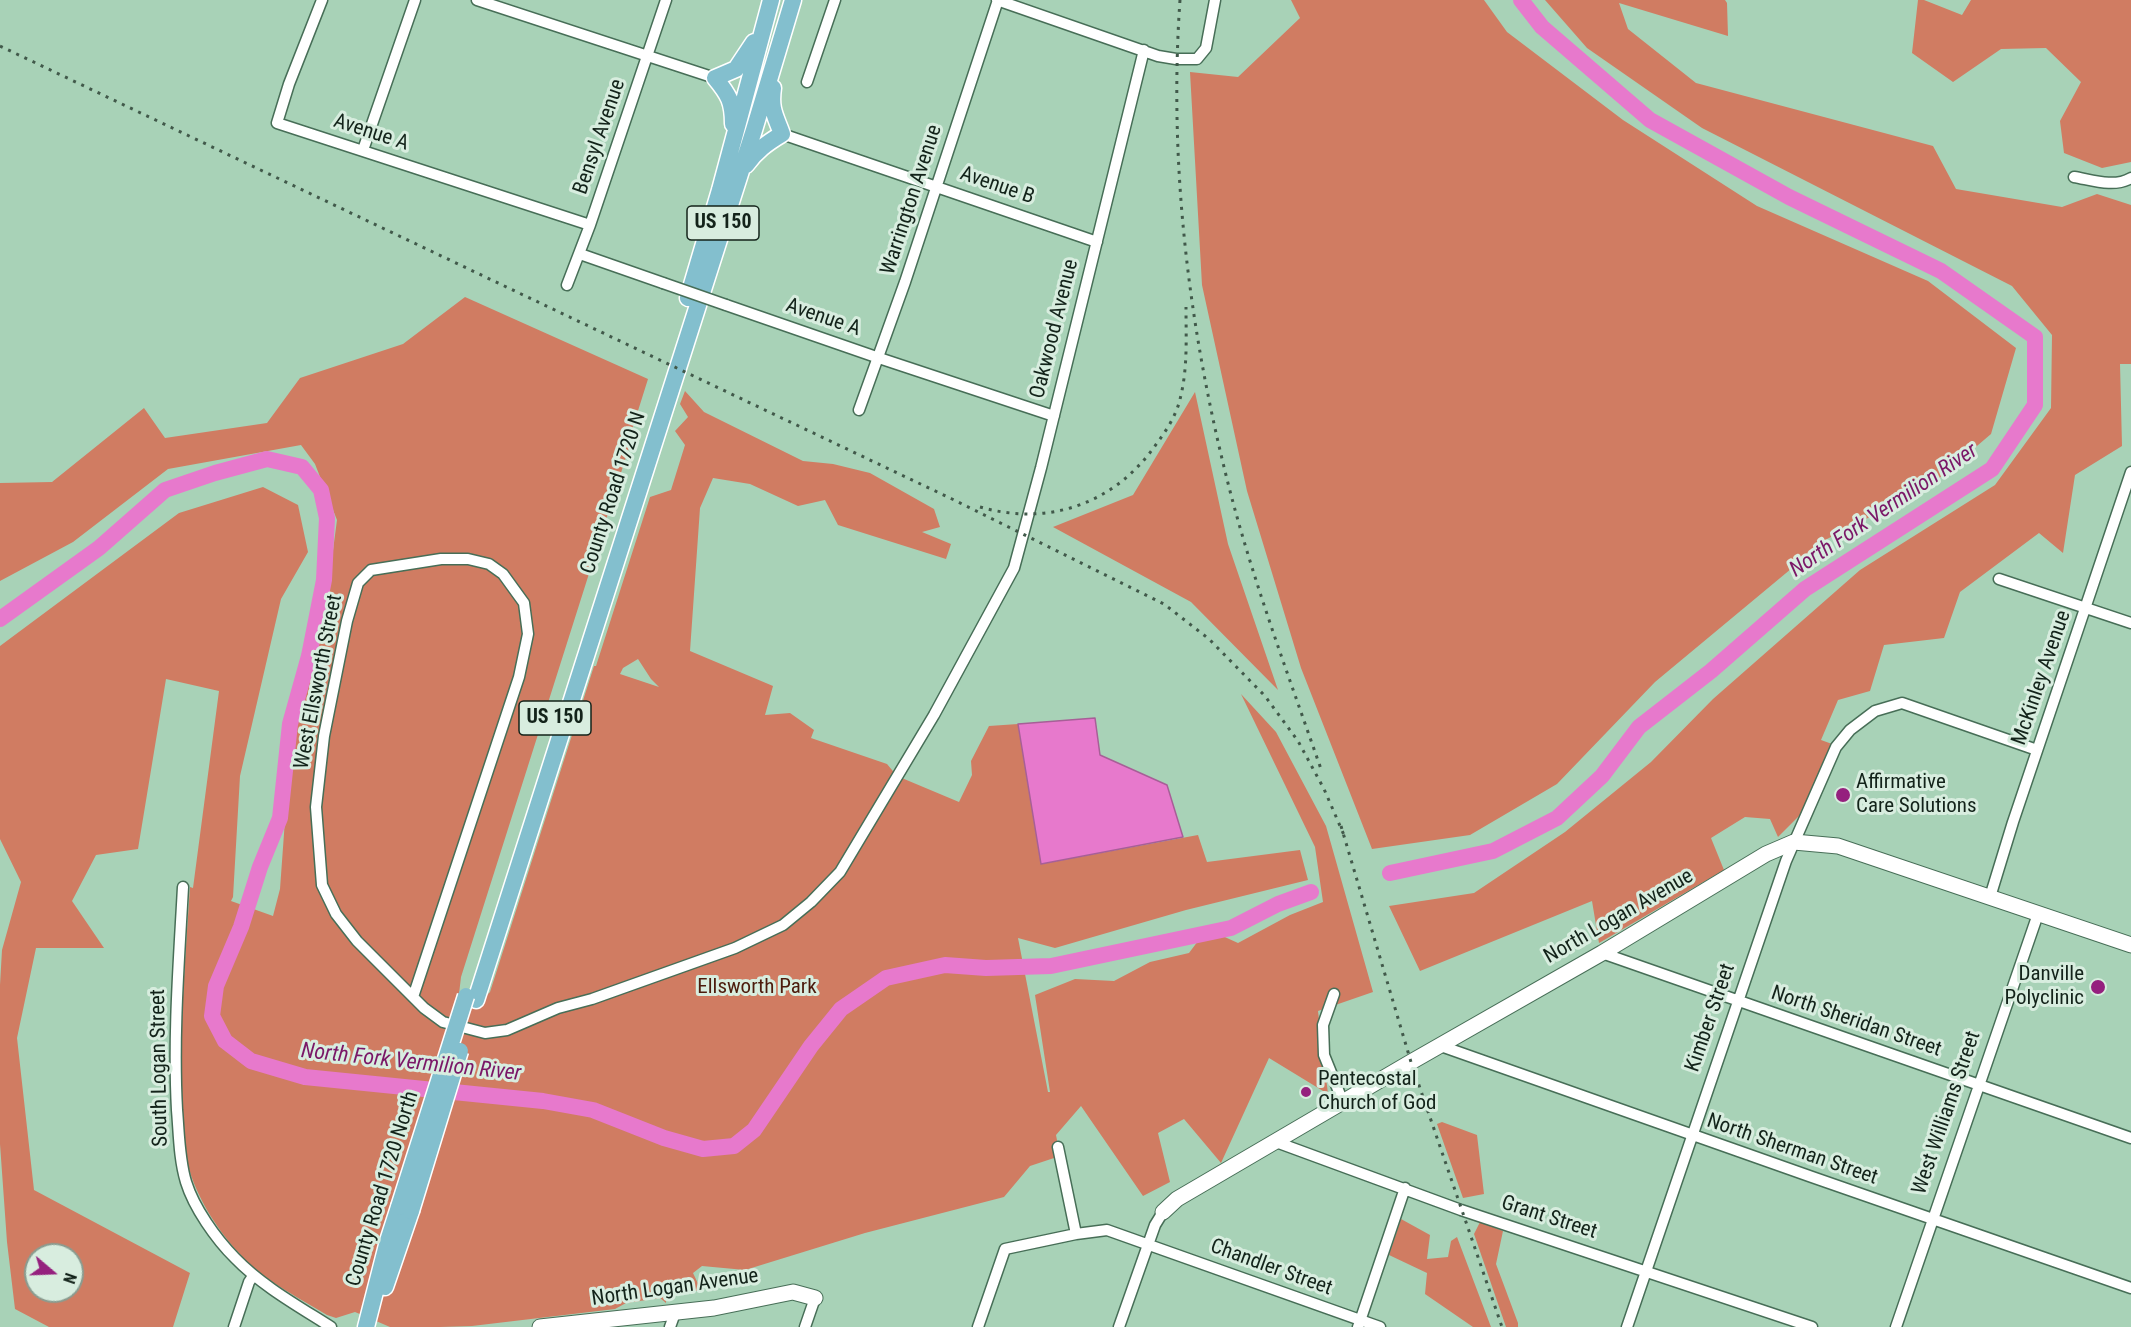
<!DOCTYPE html>
<html>
<head>
<meta charset="utf-8">
<style>
	body { margin:0 }
	#map { position:relative; width:2131px; height:1327px; overflow:hidden; background:#a8d2b7; font-family:"Roboto Condensed",sans-serif }
	canvas { display:block }
	.north { position:absolute; left:24px; top:1243px; width:60px; height:60px; box-sizing:border-box; background:#d8eddf; border:2px solid #899c90; border-radius:50%; rotate:109deg; font-size:16px; font-weight:700; line-height:24px; text-align:center; color:#13231a }
	.north::after { content:''; display:block; margin:auto; width:21px; height:27px; background:#95207e; clip-path:polygon(50% 0,100% 100%,50% 72%,0 100%) }
</style>
</head>
<body>
<div id="map">
<canvas width="2131" height="1327"></canvas>
<div class="north">N</div>
</div>
<script>
const context = document.querySelector('canvas').getContext('2d');
context.lineJoin = 'round';
function fillPath(path, color) { context.fillStyle = color; context.fill(path, 'evenodd'); }
function strokePath(path, color, width, dash) { context.strokeStyle = color; context.lineWidth = width; context.lineCap = dash ? 'butt' : 'round'; context.setLineDash(dash || []); context.stroke(path); }
function write(font, color, halo, rows, align = 'center') {
  context.font = font + ' "Roboto Condensed",sans-serif'; context.lineWidth = 6; context.setLineDash([]); context.textBaseline = 'middle'; context.strokeStyle = halo; context.fillStyle = color; for (const [text, x, y, turn = 0] of rows) {
    context.save(); context.translate(x, y); context.rotate((+turn || 0) * Math.PI / 180); context.textAlign = isNaN(turn) ? turn : align; if (halo) context.strokeText(text, 0, 0); context.fillText(text, 0, 0); context.restore();
  }
}
fillPath(new Path2D(`
	M1291,0H1484L1507,32L1623,120L1757,206L1928,281L2016,348L1991,434L1930,486L1827,539L1655,682L1557,784L1470,835L1372,849L1301,668L1247,491L1202,285L1190,72L1238,77L1300,18Z
	M1545,0H1725L1727,3L1728,36L1619,3L1628,29L1696,83L1933,146L1956,189L2062,207L2097,194L2131,205V364H2120L2122,446L2075,475L2063,553L2039,533L1960,592L1944,638L1884,645L1870,691L1838,700L1821,740L1832,744L1800,815L1778,837L1770,819L1745,817L1711,838L1724,870L1599,943L1592,901L1420,971L1389,906L1474,893L1565,832L1651,762L1713,699L1860,570L1995,485L2051,408L2052,335L2012,286L1702,128L1587,48Z
	M1918,0H1924L1962,15L1971,0H2131V162L2102,168L2064,153L2060,121L2081,82L2046,48L2001,49L1953,82L1912,53Z
	M465,297L648,379L631,433L633,435L461,977L459,994L486,996L490,992L594,666H596L650,497L671,490L685,445L675,431L688,417L680,404L685,391L704,412L803,461L833,464L870,473L934,509L940,527L922,532L951,544L946,559L838,525L825,500L798,506L750,484L713,478L700,508L690,651L773,686L765,715L790,713L814,730L811,738L887,764L897,776L959,802L972,775L971,761L989,726L1018,724L1041,864L1198,835L1207,862L1300,850L1308,880L1186,910L1055,948L1018,938L1048,1092H1050L1035,995L1075,979L1114,981L1150,962L1189,953L1207,929L1238,943L1290,915L1323,902L1315,847L1241,694L1276,732L1326,826L1373,992L1318,1011L1328,1094L1269,1058L1221,1163L1184,1119L1158,1133L1170,1182L1143,1196L1081,1106L1056,1135L1060,1156L1030,1166L1004,1197L865,1233L745,1270L702,1266L693,1273L701,1290L666,1296V1303L660,1298L626,1303L615,1309L472,1326L440,1327H390L355,1312L336,1318L327,1315C296,1296 261,1279 238,1252C216,1228 196,1196 188,1165C181,1134 181,1101 181,1070C181,1009 186,948 190,887L193,888L219,691L166,679L138,849L96,855L72,901L104,948H36L17,1038L34,1190L190,1273L173,1327H49L15,1309L7,1242L0,1144V985L2,950L21,882L0,839V646L179,513L263,487L298,505L308,552L281,599L240,776L233,897L231,901L273,916L280,889L285,820L296,731L324,619L337,520L315,464L301,445L168,469L73,542L0,581V483L52,482L144,408L165,438L267,423L300,378L403,344ZM638,659L651,679L659,687L620,674L623,668ZM36,1255H72V1291H36Z
	M1195,392L1228,544L1278,690L1191,602L1053,527L1133,495Z
	M1442,1122L1477,1135L1484,1194L1463,1198L1437,1124Z
	M1401,1219L1430,1235L1427,1259L1448,1257L1451,1241L1457,1237L1491,1327H1473L1425,1294L1427,1273L1389,1255Z
	M1480,1222L1503,1231L1496,1264L1518,1323V1327H1506L1474,1234Z`), '#d07c62');
const water = new Path2D(`
	M1095,718L1100,755L1167,785L1183,837L1041,864L1018,724Z`);
fillPath(water, '#e779cc');
strokePath(water, '#a75f97', 1.5);
strokePath(new Path2D(`
	M0,619L99,548L165,490L215,473L267,459L302,467L321,490L327,518L324,580L309,656L290,724L280,818L260,867L241,927L216,986L212,1016L225,1041L251,1061L305,1077L543,1101L593,1110L664,1138L703,1149L734,1146L754,1130L811,1046L841,1009L886,978L945,965L986,968L1051,966L1231,928L1278,904L1311,892
	M1390,873L1493,851L1557,818L1602,776L1639,727L1711,671L1805,589L1992,469L2035,405V337L1941,271L1789,197L1650,120L1542,27L1521,0`), '#e779cc', 16);
const street = new Path2D(`
	M322,0L289,84L277,123L590,225
	M477,0L715,78
	M997,0L1158,56L1176,59H1197L1206,48L1215,0
	M807,82L835,0
	M782,134L1097,242
	M363,150L415,0
	M2074,177C2092,180 2114,188 2131,178
	M580,254L663,283
	M567,285L590,225L666,0
	M726,305L879,358L1054,416
	M859,410L905,282L998,0
	M1999,579L2131,623
	M183,887C179,961 173,1035 177,1110C179,1133 179,1159 186,1182C194,1208 216,1239 235,1258C262,1286 298,1306 331,1327
	M1990,897L2013,822L2131,472
	M1602,953L2131,1138
	M1334,994L1323,1025L1324,1055L1343,1102
	M413,997L519,677L528,634L524,603L503,574L489,564L468,559H441L371,570L358,583L347,621L324,736L316,807L322,885L336,914L357,941L424,1008L443,1022L485,1033L507,1030L558,1008L592,999L735,948L783,925L811,902L840,872L934,715L1014,568L1041,468L1144,50
	M1441,1046L1812,1177L2131,1288
	M1276,1142L1461,1210L1812,1327
	M1058,1147L1076,1234
	M234,1327L249,1282L253,1276
	M670,1327L675,1313
	M805,1327L815,1298
	M978,1327L1005,1249L1076,1234L1107,1230L1380,1327
	M1119,1327L1155,1225L1163,1212
	M1358,1327L1405,1188
	M1627,1327L1786,861L1836,747L1850,730L1875,711L1902,703L2037,750
	M1896,1327L2038,914`);
const secondary = new Path2D(`
	M1163,1212L1177,1199L1411,1062L1602,953L1766,854L1794,842L1838,846L2131,945
	M540,1327L714,1308L793,1292L815,1298`);
const primary = new Path2D(`
	M733,124C733,102 729,95 715,78L736,69L754,42
	M746,165C756,151 767,143 782,134C775,115 770,109 773,88
	M688,298L720,190L771,0
	M476,1000L754,130L793,0
	M385,1287L411,1211
	M366,1327L388,1241L399,1207`);
strokePath(street, '#476e57', 13);
strokePath(secondary, '#476e57', 17);
strokePath(primary, '#fff', 19);
strokePath(street, '#fff', 10);
strokePath(secondary, '#fff', 15);
strokePath(primary, '#83bfce', 16);
strokePath(new Path2D(`
	M1180,0C1169,156 1187,315 1224,467C1249,571 1287,671 1322,772
	M0,46L952,499L1164,604L1209,639L1265,696L1298,741L1324,789L1344,835
	M980,507C1050,527 1116,503 1157,443C1166,431 1175,417 1179,403C1188,371 1186,340 1186,307
	M1341,826L1411,1062L1502,1327`), '#41594a', 3, [3, 6]);
const streetBridge = new Path2D(`
	M663,283L726,305`);
const primaryBridge = new Path2D(`
	M399,1207L466,996
	M411,1211L460,1051`);
strokePath(streetBridge, '#476e57', 13, []);
strokePath(primaryBridge, '#fff', 19, []);
strokePath(streetBridge, '#fff', 10);
strokePath(primaryBridge, '#83bfce', 16);
for (const [x, y, r, color] of [
	[1843,795,8,"#95207e"],
	[2098,987,8,"#95207e"],
	[1306,1092,6,"#95207e"]
]) { const dot = new Path2D(); dot.arc(x, y, r, 0, 2 * Math.PI); context.fillStyle = color; context.fill(dot); strokePath(dot, '#d8eddf', 2); }
for (const [x, y, w] of [
	[723,223,72],
	[555,718,72]
]) { const box = new Path2D(); box.roundRect(x - w / 2, y - 17, w, 34, 4.5); context.fillStyle = '#d8eddf'; context.fill(box); strokePath(box, '#13231a', 1.5); }
write('bold 20px', '#13231a', null, [
	["US 150",723,223],
	["US 150",555,718]
]);
write('21px', '#13231a', '#d8eddf', [
	["Avenue A",371,133,18],
	["Bensyl Avenue",600,137,-71],
	["Avenue B",997,186,19],
	["Warrington Avenue",912,200,-72],
	["Avenue A",823,318,19],
	["Oakwood Avenue",1055,329,-76],
	["County Road 1720 N",614,493,-72],
	["McKinley Avenue",2042,678,-71],
	["West Ellsworth Street",319,682,-79],
	["North Logan Avenue",1619,917,-30],
	["Kimber Street",1711,1018,-71],
	["North Sheridan Street",1856,1022,19],
	["South Logan Street",160,1068,-91],
	["West Williams Street",1947,1113,-71],
	["North Sherman Street",1792,1150,19],
	["County Road 1720 North",383,1189,-73],
	["Grant Street",1549,1218,18],
	["Chandler Street",1271,1268,20],
	["North Logan Avenue",675,1288,-8]
]);
write('21px', '#13231a', '#d8eddf', [
	["Affirmative",1856,783],
	["Care Solutions",1856,807],
	["Danville",2084,975,"right"],
	["Polyclinic",2084,999,"right"],
	["Pentecostal",1318,1080],
	["Church of God",1318,1104]
], 'left');
write('21px', '#4c1b0c', '#d8eddf', [
	["Ellsworth Park",757,988]
]);
write('italic 22px', '#7a1767', '#d8eddf', [
	["North Fork Vermilion River",1884,511,-34],
	["North Fork Vermilion River",411,1063,6]
]);
</script>
</body>
</html>
